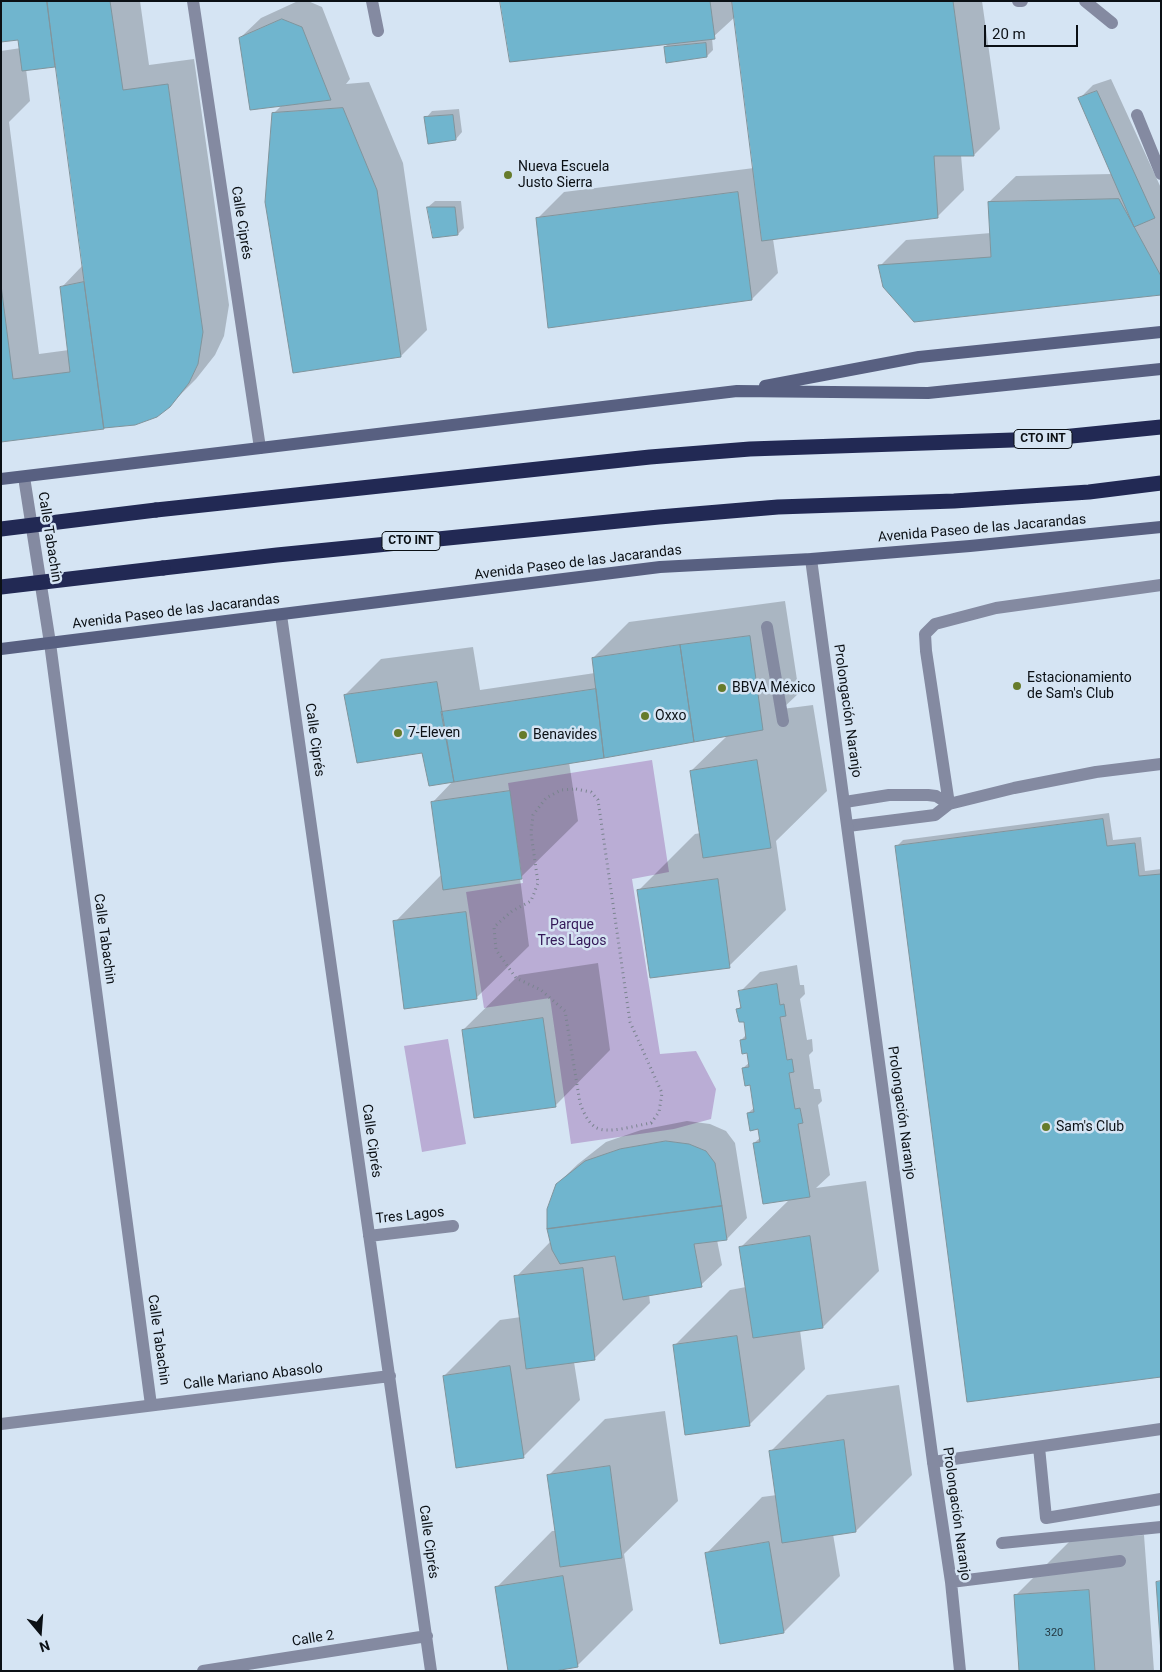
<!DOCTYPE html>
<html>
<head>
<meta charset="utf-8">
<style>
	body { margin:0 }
	#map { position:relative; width:1162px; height:1672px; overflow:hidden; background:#d5e4f3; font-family:Roboto,sans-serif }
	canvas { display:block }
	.frame { position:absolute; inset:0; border:2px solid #0b1015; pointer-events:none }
	.north { position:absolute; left:15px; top:1607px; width:50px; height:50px; -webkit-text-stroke:4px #d5e4f3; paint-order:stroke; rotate:162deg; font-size:14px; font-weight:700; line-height:20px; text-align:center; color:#0b1015 }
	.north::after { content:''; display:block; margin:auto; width:18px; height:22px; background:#0b1015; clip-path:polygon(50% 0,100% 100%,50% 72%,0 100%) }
	.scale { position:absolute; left:984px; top:25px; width:94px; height:22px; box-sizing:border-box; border:2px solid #0b1015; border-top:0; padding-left:6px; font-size:15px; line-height:18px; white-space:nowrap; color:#0b1015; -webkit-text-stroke:4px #d5e4f3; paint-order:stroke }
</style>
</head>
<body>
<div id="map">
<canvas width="1162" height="1672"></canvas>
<div class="frame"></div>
<div class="north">N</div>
<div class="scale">20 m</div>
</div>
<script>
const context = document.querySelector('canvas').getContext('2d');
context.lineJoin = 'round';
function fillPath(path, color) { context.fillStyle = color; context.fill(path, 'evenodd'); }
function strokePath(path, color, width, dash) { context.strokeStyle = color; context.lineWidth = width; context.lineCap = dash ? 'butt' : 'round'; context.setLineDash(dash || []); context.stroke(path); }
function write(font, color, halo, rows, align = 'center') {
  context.font = font + ' Roboto,sans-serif'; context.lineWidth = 5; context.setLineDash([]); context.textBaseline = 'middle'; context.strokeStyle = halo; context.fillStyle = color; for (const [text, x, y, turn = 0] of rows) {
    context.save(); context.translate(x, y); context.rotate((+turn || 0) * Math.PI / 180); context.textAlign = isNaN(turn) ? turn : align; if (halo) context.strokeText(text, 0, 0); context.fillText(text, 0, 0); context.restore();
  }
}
fillPath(new Path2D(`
	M652,760L669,872L632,879L660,1054L696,1051L716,1089L711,1119L674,1129L571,1144L550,998L484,1008L466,892L523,883L508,783Z
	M448,1039L466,1144L422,1152L404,1046Z`), '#baadd5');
fillPath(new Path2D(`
	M1,1H140L149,65L194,59L229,305L224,336L215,355L196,379L169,406L135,424L1,440V51L21,48L19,38ZM56,65L83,265L61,288L69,350L39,354L9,122L30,101L26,69Z
	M298,1H308L322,7L350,79L346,84L369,82L403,163L427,330L401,356L294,372L273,114L282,105L240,38L261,18Z
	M501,1H982L1000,129L974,155H961L964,190L937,217L773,239L778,273L752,299L538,218L564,192L754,168L736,16L712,38L713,50L707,56L665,47L669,43Z
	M1111,79L1161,188V294L880,266L906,240L991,233L989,202L1016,176L1112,174L1080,98L1093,85Z
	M459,109L462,132L456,139L429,142L426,118L432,111Z
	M435,201H461L464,228L458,234L428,207Z
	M785,601L799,693L782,709L813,705L827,791L776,841L786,910L729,966L639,890L695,834L701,833L691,771L727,736L569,762L578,821L520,878L529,946L476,998L395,922L442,874L432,803L454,780L423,752L345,695L381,659L473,647L480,690L595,673L593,658L629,622Z
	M1109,813L1113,840L1141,837L1145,871L1161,869V1376L897,846L903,840Z
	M598,963L610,1050L555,1106L463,1030L519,975Z
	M797,965L800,985H804L805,994L800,999L807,1040L812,1039L813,1051L809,1055L814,1089H820L822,1101L818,1105L830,1175L816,1188L866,1181L879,1271L823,1327L800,1330L805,1369L749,1425L674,1346L730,1290L746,1287L740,1248L790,1199L754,1143L761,1137L759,1128L748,1113L755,1107L751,1084L743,1068L750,1062L748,1051L741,1040L747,1034L745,1020L738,1009L742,1005L740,992L760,972Z
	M687,1121L710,1124L726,1131L735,1143L747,1218L727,1239L717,1240L722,1265L701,1285L649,1294L650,1303L594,1359L574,1362L580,1400L524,1456L457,1466L444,1376L500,1320L521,1317L516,1277L551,1241L557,1184L578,1164L606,1142L641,1130Z
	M899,1385L912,1475L856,1531L833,1534L840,1576L784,1632L706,1554L762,1497L777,1495L771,1451L827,1395Z
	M665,1411L678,1501L624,1554L633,1610L577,1666L496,1588L552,1531H556L548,1476L605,1419Z
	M1144,1535L1154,1671H1021L1015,1596L1071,1540Z`), '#0003');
const building = new Path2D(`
	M1,1H47L55,67L22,71L18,40L1,42Z
	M47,1H110L123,90L168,84L203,332L198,364L189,383L170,407L157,417L135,425L104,428Z
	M500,1H710L715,39L510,62Z
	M732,1H953L974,156H934L938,218L762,241Z
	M282,19L302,27L331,100L250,110L239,38Z
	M706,43L707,57L666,63L664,47Z
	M1097,91L1155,218L1134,227L1078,98Z
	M343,108L377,190L401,357L293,373L265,202L272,113Z
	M453,115L456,140L428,144L424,117Z
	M738,192L752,300L548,328L536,218Z
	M1119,199L1161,276V295L914,322L883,287L878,265L991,257L988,202Z
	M427,207H455L458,235L433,238Z
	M84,282L104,429L1,442V285L13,379L70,372L60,287Z
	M750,636L763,730L694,742L680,645Z
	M680,645L694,742L604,758L592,658Z
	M437,682L454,782L429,786L422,753L357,763L344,695Z
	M596,689L604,758L454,782L441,712Z
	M757,760L771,848L703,858L690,771Z
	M510,791L522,879L443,890L431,802Z
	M1103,819L1107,846L1135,843L1139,876L1161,874V1377L967,1402L895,846Z
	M718,879L730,968L650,978L637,890Z
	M466,912L477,999L404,1009L393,921Z
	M777,984L780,1005L784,1004L786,1016L780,1017L787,1060L792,1059L794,1072L789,1073L795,1109L800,1108L803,1123L798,1124L810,1197L763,1204L753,1143L760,1142L758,1129L750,1131L747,1113L754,1112L750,1085L745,1086L742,1068L749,1067L747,1053L742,1054L740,1040L746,1039L744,1022H739L736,1009L741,1008L738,991Z
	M543,1018L556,1107L474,1118L462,1030Z
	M666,1141L689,1144L706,1151L715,1163L722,1206L547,1229V1209L556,1184L585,1161L620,1149Z
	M722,1206L727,1240L694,1244L702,1287L623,1300L615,1256L560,1264L552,1250L547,1229Z
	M810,1236L823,1328L753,1338L739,1247Z
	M583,1268L595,1360L526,1369L514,1276Z
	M737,1336L750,1426L685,1435L673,1345Z
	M510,1366L524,1458L456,1468L443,1376Z
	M844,1440L856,1532L782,1543L769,1451Z
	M610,1466L622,1558L560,1567L547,1475Z
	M769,1542L784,1633L720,1644L705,1553Z
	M563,1576L578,1667L555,1671H508L495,1587Z
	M1161,1581V1653L1156,1582Z
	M1089,1590L1095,1671H1019L1014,1595Z`);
fillPath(building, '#70b5ce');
strokePath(building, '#80949c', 1);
strokePath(new Path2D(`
	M576,789L591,792L598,800L630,1022L662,1093L659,1112L651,1123C637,1125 607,1135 595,1127C587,1121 583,1111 580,1103L565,1011L541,990L516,978L496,950L494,927L512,911L531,901L538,883L531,833L533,815L546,798L561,790Z`), '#7a848f', 3, [1, 4]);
strokePath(new Path2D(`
	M372,1L378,31
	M1018,1H1022
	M1085,1L1112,23
	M1137,115L1161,174
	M767,627L783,721
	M845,802L889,795H928L936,796L949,804
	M949,804L926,651L925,634L935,624L996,608L1161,585
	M848,826L935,815L949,804L1014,788L1096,772L1161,764
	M1039,1447L1046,1518L1161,1499
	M933,1462L1161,1429
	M1002,1543L1161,1527`), '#848aa1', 12);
strokePath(new Path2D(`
	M193,1L260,448
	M24,477L50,643L151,1405
	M811,559L933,1462L951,1582L960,1671
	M281,615L431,1671
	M369,1236L453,1226
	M1,1424L390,1376
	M951,1582L1120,1561
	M203,1671L427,1636`), '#848aa1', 12);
strokePath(new Path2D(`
	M765,386L919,357L1161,332
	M1,479L737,391L928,393L1161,369
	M1,649L660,567L811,559L970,546L1161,527`), '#586081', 12);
strokePath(new Path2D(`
	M156,510L650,457L750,449L1042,439L1161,427
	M163,568L277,555L659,517L778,507L954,501L1089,492L1161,483`), '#222954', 15);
strokePath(new Path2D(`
	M1,529L156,510
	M1,587L163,568`), '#222954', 15);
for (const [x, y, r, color] of [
	[508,175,5,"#667b2b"],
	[1017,686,5,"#667b2b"],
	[722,688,5,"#667b2b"],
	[645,716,5,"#667b2b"],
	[398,733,5,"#667b2b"],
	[523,735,5,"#667b2b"],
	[1046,1127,5,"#667b2b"]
]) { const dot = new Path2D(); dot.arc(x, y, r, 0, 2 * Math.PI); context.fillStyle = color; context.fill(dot); strokePath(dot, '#d5e4f3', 2); }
write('11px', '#243943', null, [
	["320",1054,1633]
]);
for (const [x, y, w] of [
	[1043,439,58],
	[411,541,58]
]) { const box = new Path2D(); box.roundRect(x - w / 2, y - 9.5, w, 19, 4); context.fillStyle = '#d5e4f3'; context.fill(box); strokePath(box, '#0b1015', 1); }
write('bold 12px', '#0b1015', null, [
	["CTO INT",1043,439],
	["CTO INT",411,541]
]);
write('14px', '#0b1015', '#d5e4f3', [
	["Nueva Escuela",518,167],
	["Justo Sierra",518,183],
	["Estacionamiento",1027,678],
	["de Sam's Club",1027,694],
	["BBVA México",732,688],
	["Oxxo",655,716],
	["7-Eleven",408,733],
	["Benavides",533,735],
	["Sam's Club",1056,1127]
], 'left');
write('14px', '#0b1015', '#d5e4f3', [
	["Calle Ciprés",241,223,81],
	["Avenida Paseo de las Jacarandas",982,529,-5],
	["Calle Tabachin",49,537,81],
	["Avenida Paseo de las Jacarandas",578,563,-7],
	["Avenida Paseo de las Jacarandas",176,612,-7],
	["Prolongación Naranjo",847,711,82],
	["Calle Ciprés",314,740,82],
	["Calle Tabachin",104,939,82],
	["Prolongación Naranjo",901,1113,82],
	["Calle Ciprés",371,1141,82],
	["Tres Lagos",410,1216,-6],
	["Calle Tabachin",158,1340,82],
	["Calle Mariano Abasolo",253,1377,-7],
	["Prolongación Naranjo",956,1514,82],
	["Calle Ciprés",428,1542,82],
	["Calle 2",313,1639,-9]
]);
write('14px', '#341858', '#d5e4f3', [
	["Parque",572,925],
	["Tres Lagos",572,941]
]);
</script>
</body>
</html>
